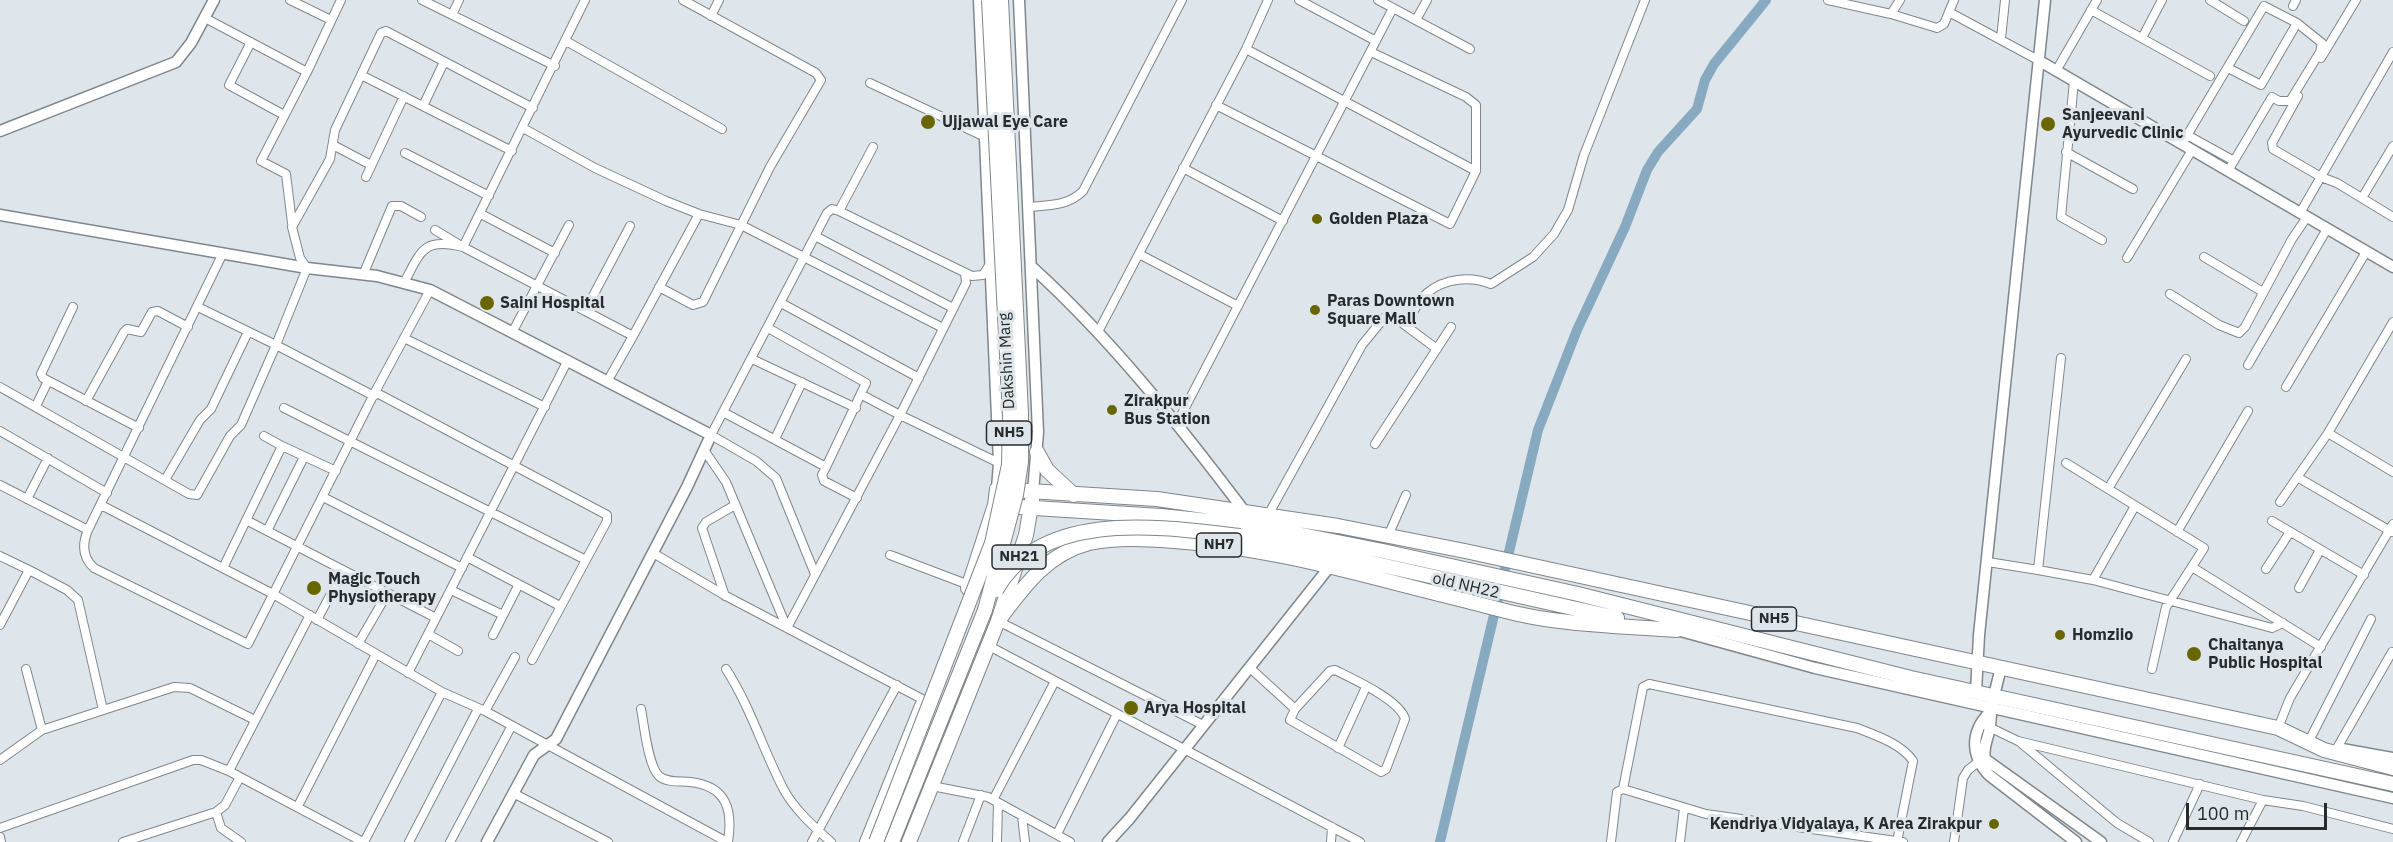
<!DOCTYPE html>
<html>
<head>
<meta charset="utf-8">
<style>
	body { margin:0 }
	#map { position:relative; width:2393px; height:842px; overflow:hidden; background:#dee6eb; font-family:"IBM Plex Sans",sans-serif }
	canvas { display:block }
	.scale { position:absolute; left:2186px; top:803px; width:141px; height:27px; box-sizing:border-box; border:3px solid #282b2d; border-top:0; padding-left:8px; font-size:18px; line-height:21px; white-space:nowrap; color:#282b2d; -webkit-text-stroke:4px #dee6eb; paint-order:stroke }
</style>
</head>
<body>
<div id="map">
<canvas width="2393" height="842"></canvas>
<div class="scale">100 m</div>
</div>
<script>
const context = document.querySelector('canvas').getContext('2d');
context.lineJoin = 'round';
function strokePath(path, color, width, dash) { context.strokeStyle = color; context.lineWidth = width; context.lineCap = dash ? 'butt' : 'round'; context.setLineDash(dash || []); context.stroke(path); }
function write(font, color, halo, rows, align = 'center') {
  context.font = font + ' "IBM Plex Sans",sans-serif'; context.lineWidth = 6; context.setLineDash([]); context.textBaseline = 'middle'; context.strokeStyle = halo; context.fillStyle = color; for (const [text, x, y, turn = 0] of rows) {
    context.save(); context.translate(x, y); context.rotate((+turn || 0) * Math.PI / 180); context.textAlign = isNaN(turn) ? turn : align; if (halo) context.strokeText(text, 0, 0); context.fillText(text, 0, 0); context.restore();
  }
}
strokePath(new Path2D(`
	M1440,842L1538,430L1577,330L1625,227L1647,170L1658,152L1697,109L1705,80L1714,64L1766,0`), '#87aac1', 10);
const street = new Path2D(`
	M290,0L331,20
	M422,0L555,66
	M1299,0L1376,41
	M1378,0L1470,49
	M1828,0L1891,14L1900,0
	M1954,0L1949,12L2038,60
	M2210,0L2244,21
	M2293,6L2296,0
	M2091,10L2210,76
	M1891,14L1937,28L1944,24L1949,12
	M452,15L459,0
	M711,16L719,0
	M205,18L307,72L341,0
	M1416,20L1427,0
	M2142,38L2162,0
	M2001,39L2005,0
	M566,41L722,129
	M251,42L229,85L284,115
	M1246,49L1476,171
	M2321,58L2356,0
	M2228,68L2261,85L2297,23
	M2056,71L2097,0
	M361,75L512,151
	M2074,81L2061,217L2102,240
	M870,83L985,137
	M2298,96L2272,143L2273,149L2321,177L2337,183L2393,217
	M1216,105L1450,224L1476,171V105L1466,97L1371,52
	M423,106L444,62
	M523,128L595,168L666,201L699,214L741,225L943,328
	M2187,135L2234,161
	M2182,144L2264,6L2297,23L2322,43L2320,52L2290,101H2279L2272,97L2228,171
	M333,145L371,165
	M2066,152L2133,189
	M405,153L489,196
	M1183,168L1283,221
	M366,177L404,96
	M2362,198L2393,146
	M1029,207C1050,205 1068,206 1083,191L1182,0
	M839,211L873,147
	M2300,213L2393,52
	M481,214L555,253
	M292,223L286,174L261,161L307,72
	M435,230L463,247L585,0
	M815,236L953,308
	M1139,254L1238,306
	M2204,257L2263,292
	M2127,258L2192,150
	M363,275L392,206H401L421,217
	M404,283C421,251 423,237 463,247L633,336L607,382
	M659,287L693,305L703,302L770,167L821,80L816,73L683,0
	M2170,294L2219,325L2239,333L2245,327L2292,239L2307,217
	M781,303L919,378
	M73,307L41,374L43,378L139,428
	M585,311L630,226
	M1406,326C1412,315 1417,301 1427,293C1445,278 1470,276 1491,284L1533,257L1554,234L1568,210L1584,155L1645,0
	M768,328L866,383L826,467
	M513,331L569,225
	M1098,332L1246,49L1268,0
	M633,336L699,214
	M404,338L545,407
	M752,359L856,408
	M2248,365L2327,229
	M0,387L189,494L197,495L230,436L241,425L276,345L198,307
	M2286,387L2366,252
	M375,392L607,515V521L532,660
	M862,395L900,415L966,283L965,273
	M374,396L276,345L307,268L300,258L292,227L330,159L335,130L381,33L386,31L533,108
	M86,401L124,332L127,329L141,332L152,312L158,311L188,327
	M36,406L48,381
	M284,408L584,559
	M723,412L826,467L822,475L824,481L857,498
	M1176,425L1393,8
	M0,431L107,493
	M2328,433L2393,472
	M264,436L282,446
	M775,439L802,382
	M1375,444L1451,327
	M704,450L726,482L787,628
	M2066,463L2204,548L2166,607L2152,669
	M2297,477L2392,532
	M165,480L200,420L211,409L248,332
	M0,485L88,530C82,544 82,557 94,568L248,644L375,392L430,290
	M2108,489L2186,359
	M323,497L462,568
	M27,499L48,458
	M2280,502L2328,433L2393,322
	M101,505L273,594L442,692L485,711L727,842
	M1267,517L1362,345L1384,318L1394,317L1437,349
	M246,520L436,618
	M2272,521L2364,575
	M88,530L223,253
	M267,531L304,457
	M2177,532L2248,411
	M1388,536L1406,495
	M653,553L726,596L924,700
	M890,555L969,585
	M0,556L29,570L0,625
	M467,557L560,606
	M1988,562L2038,570L2061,358
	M2192,567L2321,647
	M223,568L282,446L336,471
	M2266,569L2290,532
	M29,570L67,590L78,600L103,710
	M2038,570L2093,580L2272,628L2283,623
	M815,574L776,478L756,461L711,435L827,213L832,209L839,211L972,276L983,275L990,264
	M2093,580L2135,506
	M2299,588L2320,550
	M451,590L503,615
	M725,596L702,528L706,522L735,505
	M317,620L343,571
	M998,621L1203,725
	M787,628L900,415L999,463
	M428,634L458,651
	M493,635L518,586
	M358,644L387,594
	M989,646L1360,842
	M1250,668L1295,709L1290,720L1381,772L1386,769L1405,719C1400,700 1353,679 1335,670L1330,671L1295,709
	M26,669L42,730
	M726,669C751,708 763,750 784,790C795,810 814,827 831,842
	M408,673L568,360
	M641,709C644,724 648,766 659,776C667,783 680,781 690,782C727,786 733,810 728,842
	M485,711L515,657
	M1987,726L2018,741L2263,800L2303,806L2393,829
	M2278,728L2290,698L2393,524
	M2309,741L2371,619
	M2022,744L2117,823L2149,842
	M1338,748L1366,687
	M2337,748L2392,652
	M0,760L42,730L174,687L190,688L255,720
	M240,777L363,842
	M932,786L988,797L1070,842
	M1623,789L1643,687L1649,684L1857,728C1875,735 1902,744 1913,761L1897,842
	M513,793L608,842
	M993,800L1055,681
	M298,806L376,654
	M216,812L221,828L241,842
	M1022,816L1025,842
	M0,828L193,760H201L229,771
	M1057,834L1117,714
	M0,837L1,842
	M123,842L216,812L225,805L240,777L229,771L310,615
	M364,842L442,692
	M409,842L478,709
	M450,842L511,727
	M812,842L897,685
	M963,842L981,795
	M997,842L998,803
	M1331,842L1332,827
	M1611,842L1617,792L1623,789L1706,814L1903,842
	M1680,842L1684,808
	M1954,842L1963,778L1968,770L1977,763
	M2173,842L2200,784
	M2241,842L2263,800`);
const secondary = new Path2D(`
	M979,0L999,463L997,489
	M1019,0L1038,432L1033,492
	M2038,60L2393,267
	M0,131L176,62L191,43L214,0
	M0,215L307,268L377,276L430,290L711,435L687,487L556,739L534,755L487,842
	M1033,268C1113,341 1180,426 1245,512
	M1677,630L1815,668L2393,798
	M2001,668C1996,687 1991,705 1990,726C1989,738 1982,746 1985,759L2101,842
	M1976,692L1979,635L2045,0
	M1989,713C1970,733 1971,756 1989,775L2076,842
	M2342,749L2393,758
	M1108,842L1130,818L1331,565`);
const highway = new Path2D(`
	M1037,452L1047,470L1074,495
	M1003,506L1161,516L1257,526L1383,551L1578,594L1911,678L2393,784
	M1240,536L1332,554L1617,618
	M968,588L995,505L997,489L1157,499L1338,526L1465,551L2278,728L2324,750L2393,768
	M998,621C1023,588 1046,554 1089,543C1117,537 1146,539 1174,541C1278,548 1367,577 1467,601C1497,609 1529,618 1560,621C1598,626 1638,627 1677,630
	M867,842L922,706
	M892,842L985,610
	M909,842L998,621L1026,535L1032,500`);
strokePath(street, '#7f878c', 10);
strokePath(secondary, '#7f878c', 13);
strokePath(highway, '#7f878c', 16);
strokePath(street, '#fff', 8);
strokePath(secondary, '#fff', 10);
strokePath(highway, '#fff', 14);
const highwayBridge = new Path2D(`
	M996,590C1042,508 1161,527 1240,536
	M985,610L1016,495L1021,462V413L1001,0
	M876,842L992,543L1009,465L1010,415L989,0`);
strokePath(highwayBridge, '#7f878c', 16, []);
strokePath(highwayBridge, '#fff', 14);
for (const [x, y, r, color] of [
	[928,122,8,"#696600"],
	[2048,124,8,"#696600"],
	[1317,219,6,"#696600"],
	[487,303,8,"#696600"],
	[1315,310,6,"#696600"],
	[1112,410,6,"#696600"],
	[314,588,8,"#696600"],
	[2060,635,6,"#696600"],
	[2194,654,8,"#696600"],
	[1131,708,8,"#696600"],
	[1994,824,6,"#696600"]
]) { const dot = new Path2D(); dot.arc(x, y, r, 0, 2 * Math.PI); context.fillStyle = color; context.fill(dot); strokePath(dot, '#dee6eb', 2); }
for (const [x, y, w] of [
	[1009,433,45],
	[1219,545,45],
	[1019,557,54],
	[1774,619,45]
]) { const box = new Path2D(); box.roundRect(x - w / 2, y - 12, w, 24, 4.5); context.fillStyle = '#dee6eb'; context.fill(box); strokePath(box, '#282b2d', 1.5); }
write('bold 15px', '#282b2d', null, [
	["NH5",1009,433],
	["NH7",1219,545],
	["NH21",1019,557],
	["NH5",1774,619]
]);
write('bold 16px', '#282b2d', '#dee6eb', [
	["Sanjeevani",2062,115],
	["Ayurvedic Clinic",2062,133],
	["Ujjawal Eye Care",942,122],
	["Golden Plaza",1329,219],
	["Paras Downtown",1327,301],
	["Square Mall",1327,319],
	["Saini Hospital",500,303],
	["Zirakpur",1124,401],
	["Bus Station",1124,419],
	["Magic Touch",328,579],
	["Physiotherapy",328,597],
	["Homziio",2072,635],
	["Chaitanya",2208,645],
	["Public Hospital",2208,663],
	["Arya Hospital",1144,708],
	["Kendriya Vidyalaya, K Area Zirakpur",1982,824,"right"]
], 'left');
write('16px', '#282b2d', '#dee6eb', [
	["Dakshin Marg",1007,361,-93],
	["old NH22",1466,586,13]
]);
</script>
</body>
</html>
